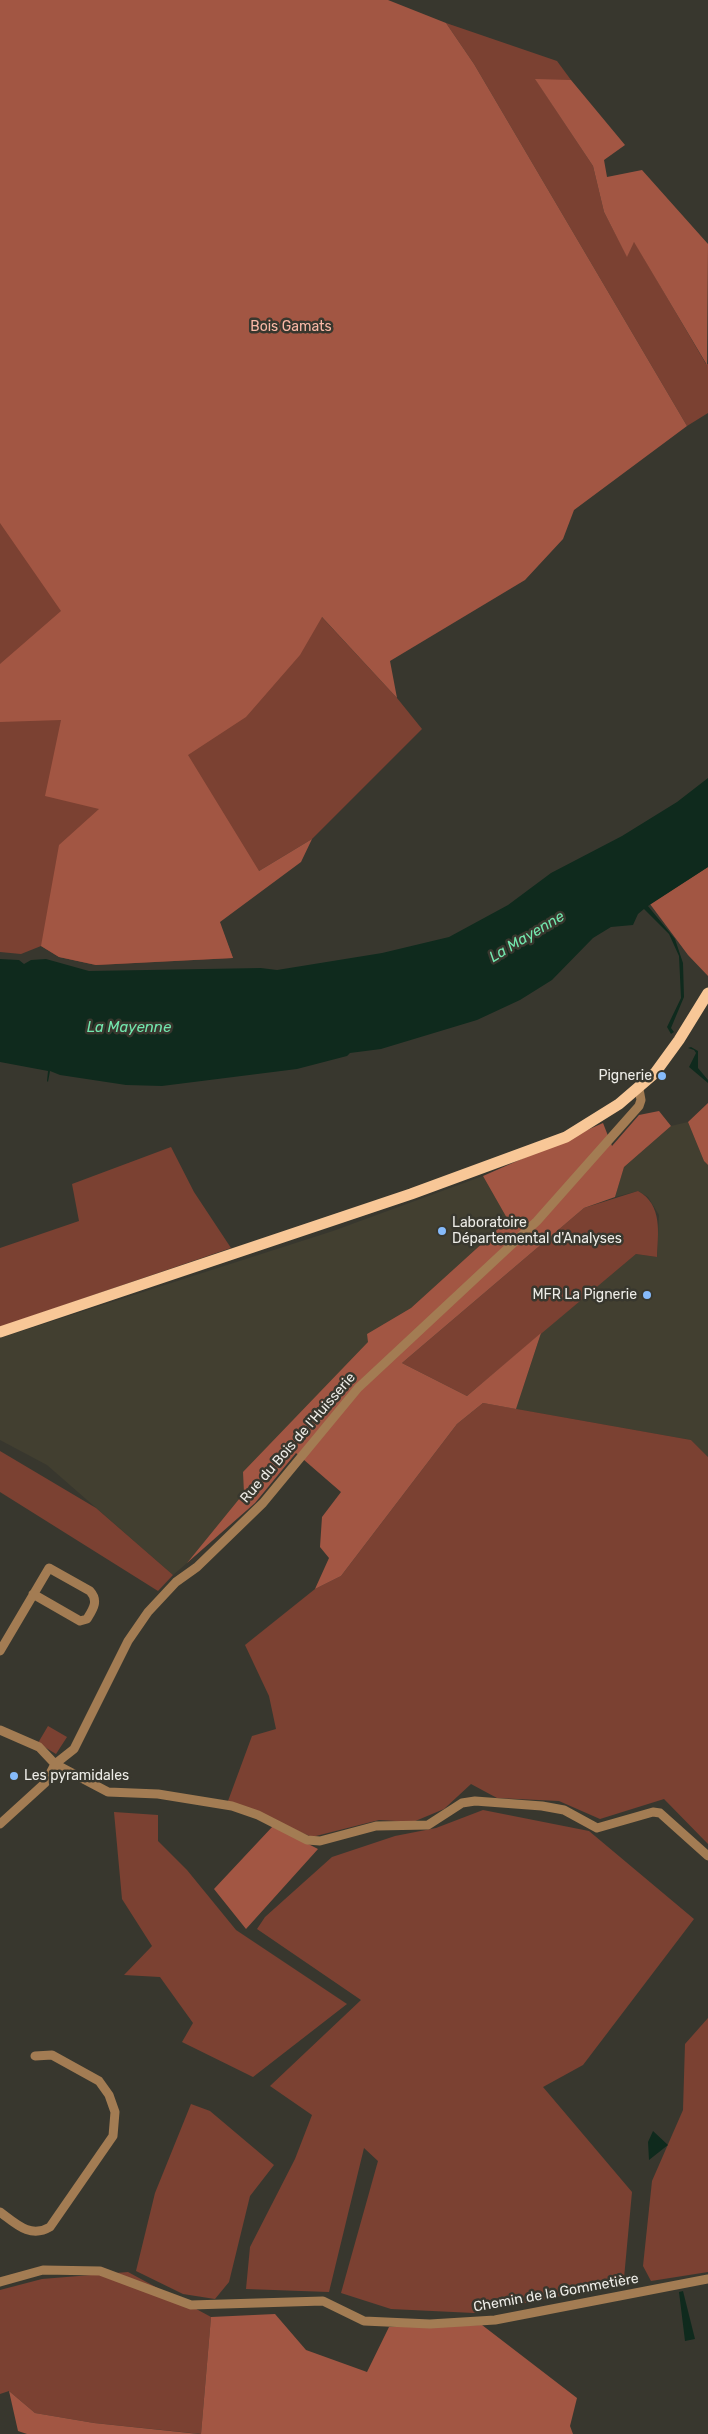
<!DOCTYPE html>
<html>
<head>
<meta charset="utf-8">
<style>
	body { margin:0 }
	canvas { display:block; background:#38372e }
</style>
</head>
<body>
<canvas width="708" height="2434"></canvas>
<script>
const context = document.querySelector('canvas').getContext('2d');
context.lineJoin = 'round';
function fillPath(path, color) { context.fillStyle = color; context.fill(path, 'evenodd'); }
function strokePath(path, color, width, dash) { context.strokeStyle = color; context.lineWidth = width; context.lineCap = dash ? 'butt' : 'round'; context.setLineDash(dash || []); context.stroke(path); }
function write(font, color, halo, rows, align = 'center') {
  context.font = font + ' Rubik,sans-serif'; context.lineWidth = 5; context.setLineDash([]); context.textBaseline = 'middle'; context.strokeStyle = halo; context.fillStyle = color; for (const [text, x, y, turn = 0] of rows) {
    context.save(); context.translate(x, y); context.rotate((+turn || 0) * Math.PI / 180); context.textAlign = isNaN(turn) ? turn : align; if (halo) context.strokeText(text, 0, 0); context.fillText(text, 0, 0); context.restore();
  }
}
fillPath(new Path2D(`
	M688,1122L704,1161L708,1165V1457L691,1440L516,1409L541,1333L636,1254L657,1257L659,1215L648,1197L638,1191L615,1197L624,1167L671,1126Z
	M483,1176L508,1220L411,1308L367,1334L369,1342L187,1563L173,1575L47,1465L0,1440V1338L333,1231Z`), '#423f30');
fillPath(new Path2D(`
	M446,23L557,61L571,80H536L593,166L604,212L627,256L634,241L706,364H708V413L687,426L474,64Z
	M0,505L306,600L397,698L422,729L312,839L259,871L219,922L233,958L96,965L59,957L41,946L21,954L0,952Z
	M171,1147L194,1192L231,1248L0,1327V1248L79,1221L72,1184Z
	M638,1191C663,1205 658,1233 657,1257L636,1254L467,1396L402,1363L584,1208Z
	M483,1403L691,1440L708,1457V1844L664,1799L600,1819L559,1801L497,1798L471,1784L444,1809L413,1822L379,1820L312,1837L228,1801L252,1736L276,1729L269,1696L245,1645L315,1589L341,1576L457,1424Z
	M0,1451L96,1508L173,1575L158,1591L0,1492Z
	M48,1726L67,1737L56,1754L38,1743Z
	M483,1810L589,1831L694,1919L583,2065L543,2087L632,2192L624,2278L607,2287L474,2313L391,2309L341,2293L378,2161L364,2148L329,2292L246,2289L250,2247L295,2159L312,2115L270,2086L361,2000L257,1929L265,1917L332,1857L395,1836L436,1828Z
	M114,1812L158,1815V1841L187,1870L236,1930L347,2004L253,2077L182,2042L193,2023L160,1977L124,1975L152,1946L122,1899Z
	M708,2018V2272L651,2281L643,2266L652,2181L683,2110L685,2044Z
	M191,2104L210,2111L274,2165L250,2196L229,2282L215,2299L183,2294L136,2271L155,2193Z
	M128,2272L211,2317L201,2434L94,2423L35,2413L9,2391L0,2394V2290L42,2279Z`), '#7b4132');
fillPath(new Path2D(`
	M0,0H388L446,23L474,64L687,426L574,510L563,539L525,580L390,661L397,698L322,617L300,655L246,717L188,755L259,871L312,839L301,862L220,922L233,958L96,965L59,957L41,946L59,845L99,809L45,796L61,720L0,722V664L61,611L0,523Z
	M535,79L571,80L625,145L604,160L607,177L642,170L708,244L707,365L634,242L627,257L604,212L593,166Z
	M708,867V976L688,955L650,904Z
	M708,1103V1165L704,1161L688,1122Z
	M659,1111L671,1126L624,1167L615,1197L584,1208L402,1363L467,1396L541,1333L516,1409L483,1403L457,1424L341,1576L315,1589L329,1558L320,1547L322,1517L341,1492L296,1453L255,1503L187,1563L244,1493L243,1472L368,1342L367,1334L411,1308L508,1220L483,1176L603,1123L612,1146L639,1115Z
	M273,1826L318,1849L246,1929L214,1889Z
	M275,2314L306,2350L367,2372L389,2327L482,2325L577,2398L570,2426L573,2434H201L211,2317Z
	M9,2391L35,2413L94,2423L199,2434H27L18,2431Z`), '#a25643');
fillPath(new Path2D(`
	M708,778V867L648,906L675,939L683,963L684,997L671,1028L674,1032L671,1034L667,1027L681,998L679,956L669,934L644,909L638,914L633,925L611,927L593,938L552,980L520,1000L477,1020L381,1049L350,1053L347,1056L297,1069L162,1086L126,1085L60,1075L50,1071L48,1082L47,1081L48,1071L0,1062V959L19,960L24,964L31,960L46,959L89,971L261,968L277,970L382,953L449,937L508,905L551,873L622,836L677,802Z
	M691,1047L698,1051V1068L708,1080V1083L689,1067L696,1053L694,1050L688,1048Z
	M653,2131L668,2145L649,2160L648,2142Z
	M683,2291L695,2339L685,2341L679,2292Z`), '#0f2a1d');
strokePath(new Path2D(`
	M0,1651L49,1568L90,1591C99,1601 93,1609 87,1619L80,1621L33,1594
	M0,1730L39,1747L55,1764L108,1792L158,1794L232,1806L258,1815L307,1840L320,1841L376,1826L428,1825L462,1803L475,1801L542,1806L564,1810L597,1828L653,1812L660,1813L708,1856
	M0,1824L45,1783L55,1764L74,1749L128,1641L148,1612L176,1582L197,1567L263,1503L358,1388L537,1221L639,1106L641,1100L639,1089
	M0,2212C15,2223 30,2239 50,2227L113,2136L115,2112L109,2095L99,2081L52,2055L35,2056
	M0,2282L43,2270L100,2271L191,2305L323,2301L364,2321L430,2324L495,2320L708,2279`), '#a37c53', 9);
strokePath(new Path2D(`
	M0,1332L411,1194L566,1137L619,1104L655,1073L679,1040L708,993`), '#f8c797', 11);
for (const [x, y, r, color] of [
	[662,1076,5,"#86bbfb"],
	[442,1231,5,"#86bbfb"],
	[647,1295,5,"#86bbfb"],
	[14,1776,5,"#86bbfb"]
]) { const dot = new Path2D(); dot.arc(x, y, r, 0, 2 * Math.PI); context.fillStyle = color; context.fill(dot); strokePath(dot, '#38372e', 2); }
write('14px', '#f9b8a6', '#38372e', [
	["Bois Gamats",291,327]
]);
write('14px', '#edece7', '#38372e', [
	["Pignerie",652,1076],
	["Laboratoire",452,1223,"left"],
	["Départemental d'Analyses",452,1239,"left"],
	["MFR La Pignerie",637,1295],
	["Les pyramidales",24,1776,"left"]
], 'right');
write('14px', '#edece7', '#38372e', [
	["Rue du Bois de l'Huisserie",298,1438,-49],
	["Chemin de la Gommetière",556,2293,-10]
]);
write('italic 15px', '#73e7ae', '#38372e', [
	["La Mayenne",527,937,-31],
	["La Mayenne",129,1028]
]);
</script>
</body>
</html>
